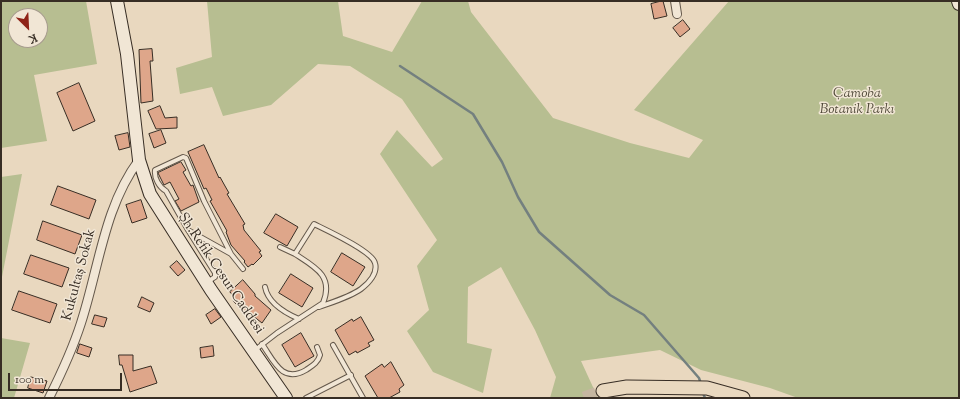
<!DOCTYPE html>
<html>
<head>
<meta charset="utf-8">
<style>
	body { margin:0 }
	#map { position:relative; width:960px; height:399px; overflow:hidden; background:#e9d8bf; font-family:"Sorts Mill Goudy",serif }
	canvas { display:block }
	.frame { position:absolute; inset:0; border:2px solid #372d24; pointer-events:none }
	.north { position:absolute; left:8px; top:8px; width:40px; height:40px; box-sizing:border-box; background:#f1e6d5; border:1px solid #a79c8e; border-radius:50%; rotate:156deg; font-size:11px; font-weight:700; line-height:16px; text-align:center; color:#372d24 }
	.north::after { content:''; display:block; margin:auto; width:14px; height:18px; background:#8f2418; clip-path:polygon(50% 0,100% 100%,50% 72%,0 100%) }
	.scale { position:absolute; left:8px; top:373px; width:114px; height:18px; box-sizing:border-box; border:2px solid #372d24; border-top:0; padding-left:5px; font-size:12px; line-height:14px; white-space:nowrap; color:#372d24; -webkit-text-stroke:3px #f1e6d5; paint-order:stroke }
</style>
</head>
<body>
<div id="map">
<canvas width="960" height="399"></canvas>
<div class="frame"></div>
<div class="north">K</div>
<div class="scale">100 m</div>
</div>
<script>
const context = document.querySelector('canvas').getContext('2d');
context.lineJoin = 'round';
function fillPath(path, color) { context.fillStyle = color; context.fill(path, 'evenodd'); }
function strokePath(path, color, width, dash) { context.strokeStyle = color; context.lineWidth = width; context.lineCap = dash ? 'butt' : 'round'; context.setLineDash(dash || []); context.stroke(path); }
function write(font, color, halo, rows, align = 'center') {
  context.font = font + ' "Sorts Mill Goudy",serif'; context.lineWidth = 3; context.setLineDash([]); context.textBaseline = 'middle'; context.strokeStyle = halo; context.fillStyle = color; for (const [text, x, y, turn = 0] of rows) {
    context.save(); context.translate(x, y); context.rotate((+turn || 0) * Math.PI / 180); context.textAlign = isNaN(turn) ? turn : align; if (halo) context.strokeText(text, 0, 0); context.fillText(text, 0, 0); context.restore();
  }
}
fillPath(new Path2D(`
	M1,1H86L97,64L34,75L47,141L1,148ZM16,16H40V40H16Z
	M207,1H338L343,36L392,52L422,1H468L471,12L553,118L630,143L689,158L703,140L634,110L729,1H958L959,398H798L770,388L701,370L660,350L581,361L598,398H550L556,377L535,330L501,267L468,287L467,343L492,349L483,393L433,372L407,331L429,310L417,266L437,240L380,154L397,130L432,167L443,159L402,99L350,66L318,64L271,105L223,116L212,87L180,94L176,68L212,57Z
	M22,174L1,282V177Z
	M1,338L30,343L14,398H1Z`), '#b7be91');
strokePath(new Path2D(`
	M400,66L473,114L502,162L518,197L539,232L610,295L644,315L699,378L701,384
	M703,393L705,398`), '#74807f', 2.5);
const building = new Path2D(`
	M663,1L667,16L654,19L651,4Z
	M683,20L690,29L680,37L673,28Z
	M152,49L153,61H150L153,101L141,103L139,50Z
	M79,83L95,121L73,131L57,93Z
	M160,106L165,118L177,117V128L156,129L148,111Z
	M161,130L166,143L154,148L149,134Z
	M128,133L130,147L119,150L115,136Z
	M204,145L219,178L220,177L225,186L229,193L227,194L245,224L243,225L244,230L261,251L259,252L262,256L253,265L252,264L248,267L244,262L245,261L231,245L226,232L227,231L210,201L212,200L206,188L204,189L188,152Z
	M181,162L186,170L183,172L191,186L193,185L199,202L181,211L175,201L179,199L170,182L164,185L158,173Z
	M58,186L96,200L89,219L51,205Z
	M141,200L147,218L132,223L126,205Z
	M276,214L298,227L287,246L264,233Z
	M43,221L82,235L75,254L37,240Z
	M342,253L365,267L353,286L331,272Z
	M31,255L69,268L62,287L24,274Z
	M177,261L185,270L178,276L170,267Z
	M291,274L313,288L302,307L279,293Z
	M243,280L255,294V296L271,310L262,323L248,312L246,313L233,301L235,298L230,292Z
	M19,291L57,304L50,323L12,310Z
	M142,297L154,303L150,312L138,307Z
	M215,309L221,317L211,324L206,315Z
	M95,315L107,318L104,327L92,324Z
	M361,317L374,340L368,343L370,346L357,353L356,351L349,355L335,330L352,319L353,321Z
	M301,333L314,356L295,367L282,345Z
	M80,344L92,348L89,357L77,353Z
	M213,346L214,356L201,358L200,348Z
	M119,355H133V371L151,366L157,383L130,392L122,365H120Z
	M391,362L404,385L399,389L400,392L389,398H378L365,376L382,364L384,367Z
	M31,377L47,381L43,393L28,388Z`);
fillPath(building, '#dea68a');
strokePath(building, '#372d24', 1);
strokePath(new Path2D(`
	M584,398L603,391`), '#c5b6a0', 13, [13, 6]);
const lane = new Path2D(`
	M188,230L231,254L243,269
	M280,247L295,254
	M207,282L215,277V273L188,230L166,191C159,187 154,178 155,170L183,157L186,158L204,201L231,254
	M265,287C268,303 285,313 299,319
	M262,344C274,361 282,384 306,370C312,366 318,363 320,355L317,347
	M333,345L363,398
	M255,350L277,333L323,303C334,276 315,267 295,254L314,224C326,230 372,251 375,263C378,273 369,283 361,289C350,297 333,302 319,307
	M306,398L351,375`);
const street = new Path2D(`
	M675,1L677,14
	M49,398C61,374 73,348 81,323C99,268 104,207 139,160`);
const secondary = new Path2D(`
	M117,1L127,54L139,160L150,194L211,290L286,398
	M958,1L959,4`);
const primary = new Path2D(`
	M603,391L627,387L707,388L743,398`);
strokePath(lane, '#64584b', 6);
strokePath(street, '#64584b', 10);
strokePath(secondary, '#372d24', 14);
strokePath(primary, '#372d24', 15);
strokePath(lane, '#f1e6d5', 4);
strokePath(street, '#f1e6d5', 8);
strokePath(secondary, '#f1e6d5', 12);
strokePath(primary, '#e9d8bf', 13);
write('italic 14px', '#514a3a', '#f1e6d5', [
	["Çamoba",857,95],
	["Botanik Parkı",857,111]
]);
write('14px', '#372d24', '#f1e6d5', [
	["Şh.Refik Cesur Caddesi",220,274,56],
	["Kukultaş Sokak",80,275,-75]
]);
</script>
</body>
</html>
